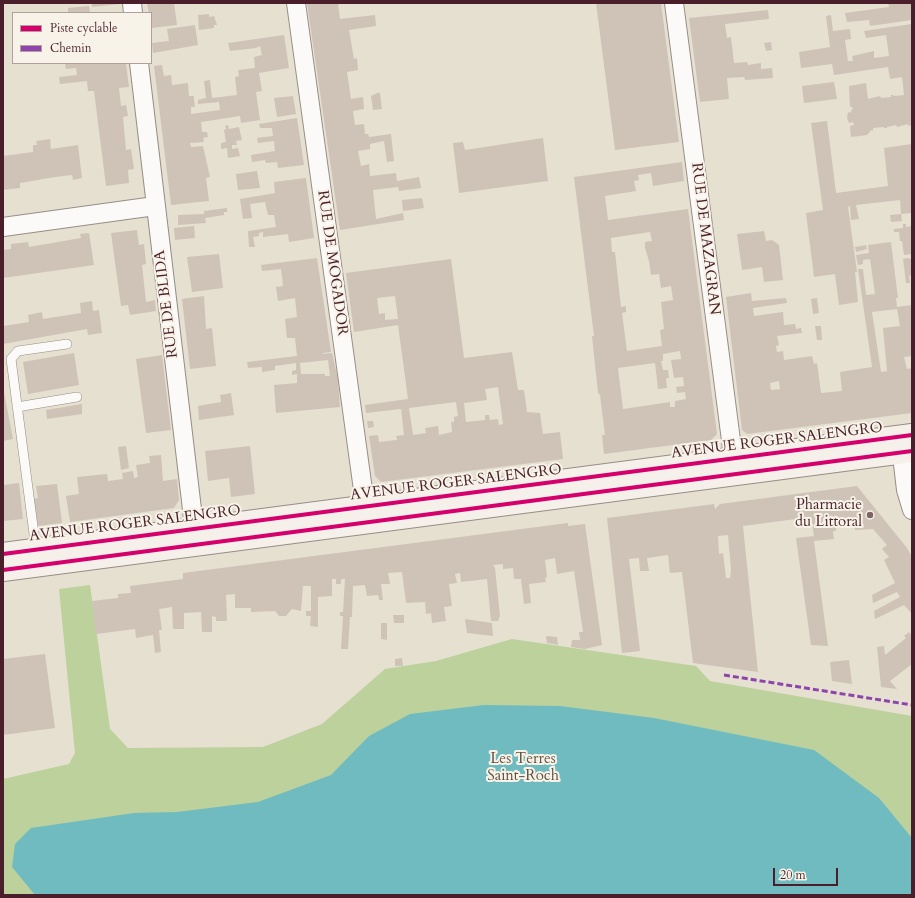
<!DOCTYPE html>
<html>
<head>
<meta charset="utf-8">
<style>
	body { margin:0 }
	#map { position:relative; width:915px; height:898px; overflow:hidden; background:#e5e0d0; font-family:Cardo,serif }
	canvas { display:block }
	.frame { position:absolute; inset:0; border:4px solid #4a1f2b; pointer-events:none }
	.legend { position:absolute; left:12px; top:12px; width:140px; height:52px; box-sizing:border-box; background:#f7f3e8; border:1px solid #b29e9c; margin:0; padding:5px 7px; list-style:none; font-size:12px; color:#4a1f2b }
	.legend li { display:flex; align-items:center; gap:8px; height:20px }
	.legend b { width:20px; border:1px solid #b29e9c }
	.scale { position:absolute; left:773px; top:868px; width:65px; height:18px; box-sizing:border-box; border:2px solid #4a1f2b; border-top:0; padding-left:5px; font-size:12px; line-height:14px; white-space:nowrap; color:#4a1f2b; -webkit-text-stroke:3px #f7f3e8; paint-order:stroke }
</style>
</head>
<body>
<div id="map">
<canvas width="915" height="898"></canvas>
<div class="frame"></div>
<ul class="legend">
<li><b style="height:5px;background:#d6006c"></b>Piste cyclable</li>
<li><b style="height:5px;background:#8e44ad"></b>Chemin</li>
</ul>
<div class="scale">20 m</div>
</div>
<script>
const context = document.querySelector('canvas').getContext('2d');
context.lineJoin = 'round';
function fillPath(path, color) { context.fillStyle = color; context.fill(path, 'evenodd'); }
function strokePath(path, color, width, dash) { context.strokeStyle = color; context.lineWidth = width; context.lineCap = dash ? 'butt' : 'round'; context.setLineDash(dash || []); context.stroke(path); }
function write(font, color, halo, rows, align = 'center') {
  context.font = font + ' Cardo,serif'; context.lineWidth = 4; context.setLineDash([]); context.textBaseline = 'middle'; context.strokeStyle = halo; context.fillStyle = color; for (const [text, x, y, turn = 0] of rows) {
    context.save(); context.translate(x, y); context.rotate((+turn || 0) * Math.PI / 180); context.textAlign = isNaN(turn) ? turn : align; if (halo) context.strokeText(text, 0, 0); context.fillText(text, 0, 0); context.restore();
  }
}
fillPath(new Path2D(`
	M90,585L110,729L128,748L263,747L322,724L385,669L436,661L512,639L696,666L710,681L912,716V895H3V779L69,764L75,753L59,589Z`), '#bcd19b');
fillPath(new Path2D(`
	M484,705L560,706L654,718L814,750L879,798L912,838V895H35L12,867L15,844L31,828L134,813L177,812L258,802L331,775L369,736L410,714Z`), '#6fbbc0');
fillPath(new Path2D(`
	M92,3H120V4L92,7Z
	M147,3H174L177,25L151,28V13H149Z
	M307,3H338L340,19L375,15L376,26L349,30L354,59L357,58L358,70L347,72L351,99L363,97L364,109L353,111L355,125L364,124L365,134H368L369,137L391,134L394,161L387,162L384,141L370,144V149L358,151L361,166L369,164L370,176L396,173L397,181L419,177L421,188L399,191L398,187L373,190L376,219L403,213L404,220L340,230Z
	M596,3H661L679,142L615,150Z
	M888,3H912V20L870,26L869,20L847,22L845,13L889,7Z
	M89,6L90,13H68V8Z
	M768,10L769,19L725,24L727,38L731,37L734,63L747,62L748,65L761,63V69L772,68L773,78L745,80L744,77L727,78L729,99L700,102L689,18Z
	M209,14V17L214,16L217,25H214V28L199,30L198,15Z
	M831,15L833,31L850,29L851,39L845,40L848,61H853L852,56L874,51V58L889,56L886,35L866,38L864,31L912,24L911,125L908,126V124L897,127L896,125L887,127V128H884V127L873,128V131L871,130L867,135L851,137L850,126L854,125L853,122L849,123L847,118L848,112L850,113L853,108L850,106L849,86L866,83L868,99L880,96L881,98L891,97V95H893L894,96L904,95L902,77L890,79L888,67L834,75L832,64L801,68L799,52L830,47L826,16Z
	M195,25L198,45L153,53L152,43L169,41L167,29Z
	M284,35L289,68L259,73L262,91L256,92L260,120L241,123L240,116L201,122L202,132H207L208,137L203,138L204,142L190,143L191,147L203,146L210,177L206,178L209,201L171,205L154,66L162,65L164,76L171,75L172,85L188,83L189,96H194V100L195,107H191V114L220,110L219,102L198,104V100L206,98L204,81L210,80L212,98L237,95L235,77L239,76L238,70L255,68L254,57L262,55L260,46L256,48L230,51L228,43Z
	M771,42L772,50L766,51L764,43Z
	M65,63H126L129,87L119,88L121,106L126,105L128,116L123,117L126,150L131,149L134,169L128,170L129,183L106,186L94,91H88L87,81L60,84L59,77L77,75L76,68L66,69Z
	M834,82L837,99L804,103L802,86Z
	M377,93H380L382,109L373,110L371,96Z
	M293,96L296,114L277,117L274,98Z
	M297,118L304,165L278,168L277,162L266,163L265,160L252,162L251,155L275,151L274,141L258,143L257,138L273,136L272,128H260L259,124Z
	M827,121L836,193L888,186L884,148L912,144V213L901,214L902,221L891,222L890,215L901,214L900,200L856,205L859,219L851,220L850,206L848,207L857,272H855L858,302L839,305L835,274L814,277L806,213L823,210L811,123Z
	M228,125L229,129L239,127L242,140L236,141L237,145H232V149L238,148L240,156L228,158L227,148L221,149V143L226,142L224,130L226,129L225,126Z
	M543,138L548,181L459,193L453,143L463,142L465,150Z
	M50,139L51,149L78,145L82,178L73,180L72,175L55,177L20,183V188L3,190V156L33,152V145H37L36,141Z
	M682,162L684,181L653,186L651,173L638,175L639,180L634,181L636,191L605,196L608,220L688,209L717,434L711,440L604,454L602,435H605L600,395L598,393L592,336H594L574,177ZM650,232L652,241L645,242V248L649,261L651,275L659,274L661,288L671,286L673,300L661,302L664,329L660,330L662,346L627,351L622,313L626,312V306L621,307L615,252H612L611,238ZM680,351L681,359L671,360L674,378L683,377L684,386L676,387L677,393L685,392L686,399L675,401V407H670V402L623,409L618,368L655,363L658,389L667,388L666,378H669L668,370H663L661,361H663V354Z
	M257,171L260,188L238,190L236,174Z
	M306,178L314,238L289,242L288,234L263,237V232L259,233V236L253,237L255,247H249L248,231L276,227L274,215H268L265,202L250,204L252,218L243,219L240,199L275,193L274,182Z
	M422,198L424,208L403,211L402,200Z
	M227,208V212H224V215L205,218L206,223L178,225V215L204,214V211Z
	M903,224H906V227L912,226V254L904,255L902,241H900L899,232H894V229L903,228Z
	M194,226L195,238L175,240L174,228Z
	M137,230L139,245L144,244L146,264L142,265L146,302L155,300L156,311L130,315L128,305L121,306L111,233Z
	M764,231L766,241L772,240L779,245L783,280L764,282L762,267L742,270L737,234Z
	M89,233L94,265L3,278V250L11,249V244L28,242L29,247L81,238L80,234Z
	M891,242L898,298H896L897,307L912,305V356L904,357L907,369L912,368V413L747,434L742,430L726,297L751,293L752,301L786,298L787,303L753,308L754,316L783,312L784,325L795,324L796,329L801,328L802,333L777,336L779,345L776,346L777,352L783,351L784,360L812,356L814,364L817,363L821,393L842,391L840,372L872,367L858,269H863L866,295L875,294L870,259L863,260V264L858,265L856,255L869,253L868,245ZM897,309L900,326L883,328L887,371L881,372L872,312ZM779,381L780,389L771,390L770,383Z
	M866,245L867,249L856,252L855,247Z
	M219,254L223,288L192,292L187,257Z
	M317,258L331,352L323,353V354L332,353L338,379L340,407L276,413L274,385L297,383V374L292,375V371L296,370V363L275,366V370L262,372V367L248,368L247,362L297,356L295,338H287L285,319L297,317L295,298L278,301L276,287L283,286L281,269L262,271L261,265ZM328,360L330,376H325V374H301L300,363Z
	M907,258L912,259V275L909,276L910,283H906L903,259Z
	M451,259L464,358L512,352L518,390H524L527,412L540,413L543,434L560,432L563,459L381,482L375,476L369,436L378,435L379,442L397,440L396,436L404,435L401,409L366,413L365,405L408,399L398,325L354,332L346,273ZM395,296L398,319L385,320V313L379,314L377,298ZM498,387L503,424L499,425L498,419L490,420L489,415H485V420L466,422L464,403L487,400L485,389ZM456,402L458,416L454,417V422H451L452,432L439,435L438,426L425,428L426,433L413,435L409,408Z
	M204,296L206,329L212,328L216,366L190,369L182,299Z
	M817,298L819,313L813,314L811,299Z
	M92,301L93,311L99,310L102,333L88,335L87,329L3,344V326L29,322L28,315L42,312L43,319L81,313L80,303Z
	M815,326H821L822,340H817Z
	M74,353L79,385L28,394L23,362Z
	M162,355L171,430L146,433L136,359Z
	M3,387L13,439L3,441Z
	M231,393L234,415L199,420L198,406L221,402L220,395Z
	M82,404V414L47,419L46,410Z
	M367,421H373L374,427L368,428Z
	M126,446L129,468L121,470L118,447Z
	M250,446L255,494L231,497L229,478L208,481L205,451Z
	M161,455L163,481L177,479L179,500L174,508L70,522L66,496L79,494L77,477L107,474L108,481L123,479L122,473L133,471L134,478L138,477L136,465L150,463L149,456Z
	M19,483L23,519L3,521V485Z
	M57,484L62,523L38,526L34,499L38,498L36,486Z
	M857,486L907,548L912,557V614L904,605L875,619L874,611L900,597L897,592L873,603L872,595L895,583L884,560L889,557L882,549L887,545L873,529L855,530L854,522L836,524V531H833L834,539L814,541L828,646L811,645L796,538L814,536L811,517L743,526L758,672L693,663L682,572L670,573L668,555L647,558L649,571H640L639,558L629,559L640,651L622,653L607,518L714,504L715,509L720,504ZM728,535L731,569L730,578H726L723,553L719,554L718,536Z
	M568,523V526L585,524L602,645L585,649L571,647L572,640H580L579,632H583L574,571L557,574L555,558L545,560L547,577L545,578L546,582L529,584L531,603L524,604L521,579H514L513,568L503,569V564L493,565L495,568L500,616L498,621H491L487,579L461,582L460,573L455,574L457,583L449,584L452,606L444,607L446,621L432,623L431,613L426,614L425,602L406,603L402,572L388,573L390,584H381L383,600H379L378,595L367,596L365,585L353,586L352,617H350L348,649H341L343,616H340V612H343L345,579H341V584H336V579H332V596L318,597V627L310,626L311,616H306V611H311V586H303L301,611L292,609L286,616H279L275,611L251,612V608H235V594L226,595L227,621H216V617L212,616V632H202L201,612L184,613V629H173L172,607L159,609L162,630H159L161,652L155,653L153,635L136,638L135,629L96,634L92,601L118,598V594L131,593L130,586L183,579V573Z
	M393,615H404V623H394Z
	M465,619L492,623L493,636L467,633Z
	M381,623H387V640L381,639Z
	M909,632L912,636V664L890,681L897,689L881,687L877,647L884,646L885,655L906,638L904,636Z
	M546,636L557,637L558,645L547,643Z
	M45,654L55,728L3,735V659Z
	M402,658L403,666H395V659Z
	M849,660L852,684L832,681L830,662Z`), '#cfc3b7');
const service = new Path2D(`
	M17,407L77,397
	M36,549L11,359L18,351L67,344`);
const minor = new Path2D(`
	M132,3L133,13
	M296,3L367,519
	M674,3L735,471
	M139,63L196,543
	M3,227L155,206
	M900,438L906,490L912,510`);
const secondary = new Path2D(`
	M3,554L912,435
	M3,570L912,451`);
strokePath(service, '#978d87', 10);
strokePath(minor, '#978d87', 20);
strokePath(secondary, '#978d87', 24);
strokePath(service, '#fbfaf8', 9);
strokePath(minor, '#fbfaf8', 18);
strokePath(secondary, '#f5f1ea', 22);
strokePath(new Path2D(`
	M724,675L912,705`), '#8e44ad', 3, [6, 3]);
strokePath(new Path2D(`
	M3,554L912,435
	M3,570L912,451`), '#d6006c', 4);
for (const [x, y, r, color] of [
	[870,515,4,"#806365"]
]) { const dot = new Path2D(); dot.arc(x, y, r, 0, 2 * Math.PI); context.fillStyle = color; context.fill(dot); strokePath(dot, '#f7f3e8', 1.5); }
write('15px', '#4a1f2b', '#f7f3e8', [
	["RUE DE MAZAGRAN",705,239,83],
	["RUE DE MOGADOR",332,263,82],
	["RUE DE BLIDA",167,304,-97],
	["AVENUE ROGER SALENGRO",777,441,-7],
	["AVENUE ROGER SALENGRO",456,483,-7],
	["AVENUE ROGER SALENGRO",135,524,-7]
]);
write('15px', '#4a1f2b', '#f7f3e8', [
	["Pharmacie",862,506],
	["du Littoral",862,523]
], 'right');
write('15px', '#625140', '#f7f3e8', [
	["Les Terres",523,760],
	["Saint-Roch",523,777]
]);
</script>
</body>
</html>
